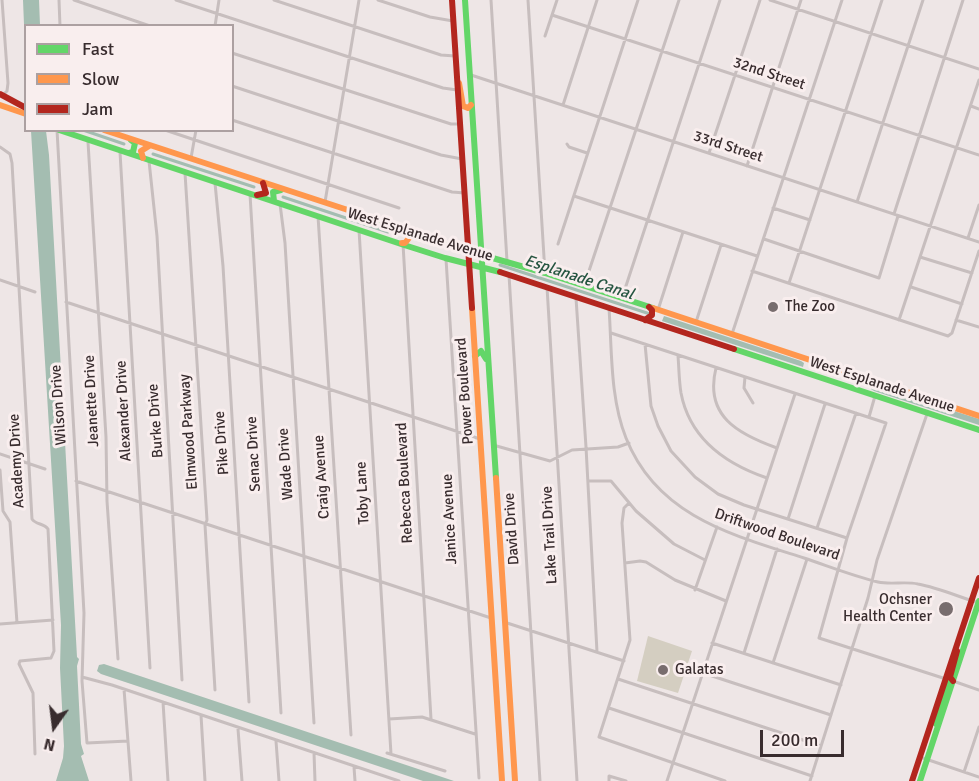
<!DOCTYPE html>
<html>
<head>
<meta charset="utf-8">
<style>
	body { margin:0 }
	#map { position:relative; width:979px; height:781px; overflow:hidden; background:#eee6e6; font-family:Signika,sans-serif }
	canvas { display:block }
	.legend { position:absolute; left:24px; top:24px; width:210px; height:108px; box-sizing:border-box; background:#f9eeee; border:2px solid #aca0a1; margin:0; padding:8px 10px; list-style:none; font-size:18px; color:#382c2e }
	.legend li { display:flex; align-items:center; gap:12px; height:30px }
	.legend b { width:30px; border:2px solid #aca0a1 }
	.north { position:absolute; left:24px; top:697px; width:60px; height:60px; -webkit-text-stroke:4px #f9eeee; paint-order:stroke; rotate:194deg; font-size:16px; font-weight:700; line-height:24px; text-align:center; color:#382c2e }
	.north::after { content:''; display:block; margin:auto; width:21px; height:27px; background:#382c2e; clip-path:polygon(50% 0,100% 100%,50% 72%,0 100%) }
	.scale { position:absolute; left:760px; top:730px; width:84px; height:27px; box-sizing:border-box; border:3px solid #382c2e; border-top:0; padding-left:8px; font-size:18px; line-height:21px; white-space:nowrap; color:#382c2e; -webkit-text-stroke:4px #f9eeee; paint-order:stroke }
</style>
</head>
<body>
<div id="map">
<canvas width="979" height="781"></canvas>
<ul class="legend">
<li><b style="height:8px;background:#63d668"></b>Fast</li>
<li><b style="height:8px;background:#ff974d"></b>Slow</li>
<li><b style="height:8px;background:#b3261e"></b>Jam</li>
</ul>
<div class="north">N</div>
<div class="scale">200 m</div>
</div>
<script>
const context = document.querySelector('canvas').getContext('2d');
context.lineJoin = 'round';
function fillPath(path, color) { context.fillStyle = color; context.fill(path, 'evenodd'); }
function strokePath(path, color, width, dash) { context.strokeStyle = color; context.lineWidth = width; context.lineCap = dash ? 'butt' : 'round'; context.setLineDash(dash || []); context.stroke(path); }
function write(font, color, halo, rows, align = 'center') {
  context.font = font + ' Signika,sans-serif'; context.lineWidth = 6; context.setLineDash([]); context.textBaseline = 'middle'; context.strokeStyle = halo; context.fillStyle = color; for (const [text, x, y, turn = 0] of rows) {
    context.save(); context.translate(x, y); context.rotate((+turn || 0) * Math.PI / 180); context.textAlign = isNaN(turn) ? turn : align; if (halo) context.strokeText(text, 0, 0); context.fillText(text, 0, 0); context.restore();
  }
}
fillPath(new Path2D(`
	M648,636L692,651L678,693L637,681Z`), '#d4cec1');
fillPath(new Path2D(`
	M23,0H39L40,25L26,26L25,49Z
	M31,131H46L49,155L77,657L79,659L77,666L81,744L84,754L81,756L89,781H56L63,758L64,746L60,668L61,625Z
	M664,316L801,361L804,363L803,367L662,321Z
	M873,385L979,419V425L874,391L871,389Z
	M104,664L454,781H423L101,674L97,671L99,665Z`), '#a4bdb1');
strokePath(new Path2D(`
	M83,130L124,144
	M153,154L254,187
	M283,197L388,232
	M500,265L650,314`), '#a4bdb1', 3);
strokePath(new Path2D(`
	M2,0L8,83L7,91L3,95
	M59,0L60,26
	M74,0L150,26
	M176,0L443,88L457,90
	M274,0L441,55L455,56
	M378,0L430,17L453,21
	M491,0L507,261
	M528,0L545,273
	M770,0L979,69
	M552,15L979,155
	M215,26L219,0
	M545,36L557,0
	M232,53L451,124H459
	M471,75L979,242
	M232,86L441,155L462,159
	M563,105L597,0
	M971,106L979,109
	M232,120L452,192L465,193
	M57,130L84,613L82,681L87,743L128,741
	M165,130L399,208
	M88,142L106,437L107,501L118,659
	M567,144L569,147L587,153
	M0,147L10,154L12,163L32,519C36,525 44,523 48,529L54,651L51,658L20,661L19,664L33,693L35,754
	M120,152L150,668
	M709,153L760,0
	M191,158L196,130
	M149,161L157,236L182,680
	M747,166L801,0
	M185,173L207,520L205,525L215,690
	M215,183L223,266L249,702
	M250,194L281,713
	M574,196L757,256
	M325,202L359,0
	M857,202L923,0
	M280,204L285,243L314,723
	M773,208L810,220
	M894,214L963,0
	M318,216L351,735
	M359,230L391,754
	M968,238L979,205
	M764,239L879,278L898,216
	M403,244L431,719
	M558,244L638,0
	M920,257L972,273
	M446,259L479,778
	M752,271L948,336L952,333L979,251
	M509,275L540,781
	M0,280L35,292
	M789,283L882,0
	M584,286L679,0
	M547,287L577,781
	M911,287L962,304
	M576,298L586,447L597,652
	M622,298L720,0
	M66,302L480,439
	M609,308C612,351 610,398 626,438C657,516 732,535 804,558C828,566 853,576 878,582C891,585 905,581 918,584C939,588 959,597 979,603
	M658,310L683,232
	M899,320L979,80
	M956,320L979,327
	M696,322L721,245
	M611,333L886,423L847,538L819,638L946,679
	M732,334L842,0
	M645,344L651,406L658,426L671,451L695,477L718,494L744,505L847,538
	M678,356C679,368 679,381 681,393C690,440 726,464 767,478
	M716,368C704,416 738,434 777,448
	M745,377L744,388L753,403
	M869,417L875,396
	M493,445L550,461L572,450L618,447L629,443
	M0,454L45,469
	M0,470L3,511L10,522L17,623
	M76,481L491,618
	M588,481H611L636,511L674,544L705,560
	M629,503L624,508L622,523L630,640L599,737L725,781
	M788,519L825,404
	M817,528L856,413
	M625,563L640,561L646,562L675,580L726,601
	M695,590L717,527
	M504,622L624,661
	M0,624L53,620
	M712,643L841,685
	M744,653L777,549
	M773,663L807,559
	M703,673L831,715
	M82,677L112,685L399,781
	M618,679L821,746
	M953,681L979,690
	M124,689L131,781
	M163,702L168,781
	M609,708L812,776
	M201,715L205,781
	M389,719L422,717L475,734
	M238,729L242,781
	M276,741L279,781
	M314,753L315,781
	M387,753L445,771
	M920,757L979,777
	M354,767L355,781
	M964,772L979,727
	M609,781V776L626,781
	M667,781L795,394
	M810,781L868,598L877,560L927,414`), '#c7bebe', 3);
strokePath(new Path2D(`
	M465,0L496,478
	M59,130L401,244L445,258L500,272
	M129,153L133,152L135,143L131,140
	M274,201L273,192L281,190
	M357,213L447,245L545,273L653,308
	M734,349L979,430
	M475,356L481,351L486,359
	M938,726L935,723L948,684L946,679
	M920,781L979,601`), '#63d668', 6);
strokePath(new Path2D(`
	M459,83L463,106L468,108L471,105
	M0,105L26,114
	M104,130L357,213
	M143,158L141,151L149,146
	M402,243H405L409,238L406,231
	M472,308L502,781
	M653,308L979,416
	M496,478L515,781`), '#ff974d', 6);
strokePath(new Path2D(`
	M452,0L472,308
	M0,94L26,108
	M257,195L266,193L263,183
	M500,272L734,349
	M645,320L652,315V310L649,307
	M953,681L950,677L957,651
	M912,781L979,578`), '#b3261e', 6);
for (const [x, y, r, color] of [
	[773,307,6,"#786d6e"],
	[946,609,8,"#786d6e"],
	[663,670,6,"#786d6e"]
]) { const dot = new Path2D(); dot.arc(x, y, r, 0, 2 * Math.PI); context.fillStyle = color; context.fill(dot); strokePath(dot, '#f9eeee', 2); }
write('15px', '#382c2e', '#f9eeee', [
	["32nd Street",769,74,18],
	["33rd Street",728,147,18],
	["West Esplanade Avenue",420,235,17],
	["West Esplanade Avenue",882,385,18],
	["Power Boulevard",465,391,-94],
	["Jeanette Drive",92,401,-93],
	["Wilson Drive",59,405,-94],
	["Alexander Drive",124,411,-93],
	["Burke Drive",156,421,-94],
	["Elmwood Parkway",189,432,-94],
	["Pike Drive",222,443,-94],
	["Senac Drive",254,454,-93],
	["Academy Drive",17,461,-93],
	["Wade Drive",286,464,-94],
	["Craig Avenue",322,477,-94],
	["Rebecca Boulevard",405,483,-93],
	["Toby Lane",363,493,-93],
	["Janice Avenue",450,519,-93],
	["David Drive",512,529,-94],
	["Lake Trail Drive",550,535,-93],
	["Driftwood Boulevard",777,535,19]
]);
write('15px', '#382c2e', '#f9eeee', [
	["The Zoo",785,307],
	["Ochsner",932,600,"right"],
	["Health Center",932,617,"right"],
	["Galatas",675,670]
], 'left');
write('italic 16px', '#265541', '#f9eeee', [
	["Esplanade Canal",579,278,18]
]);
</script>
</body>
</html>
